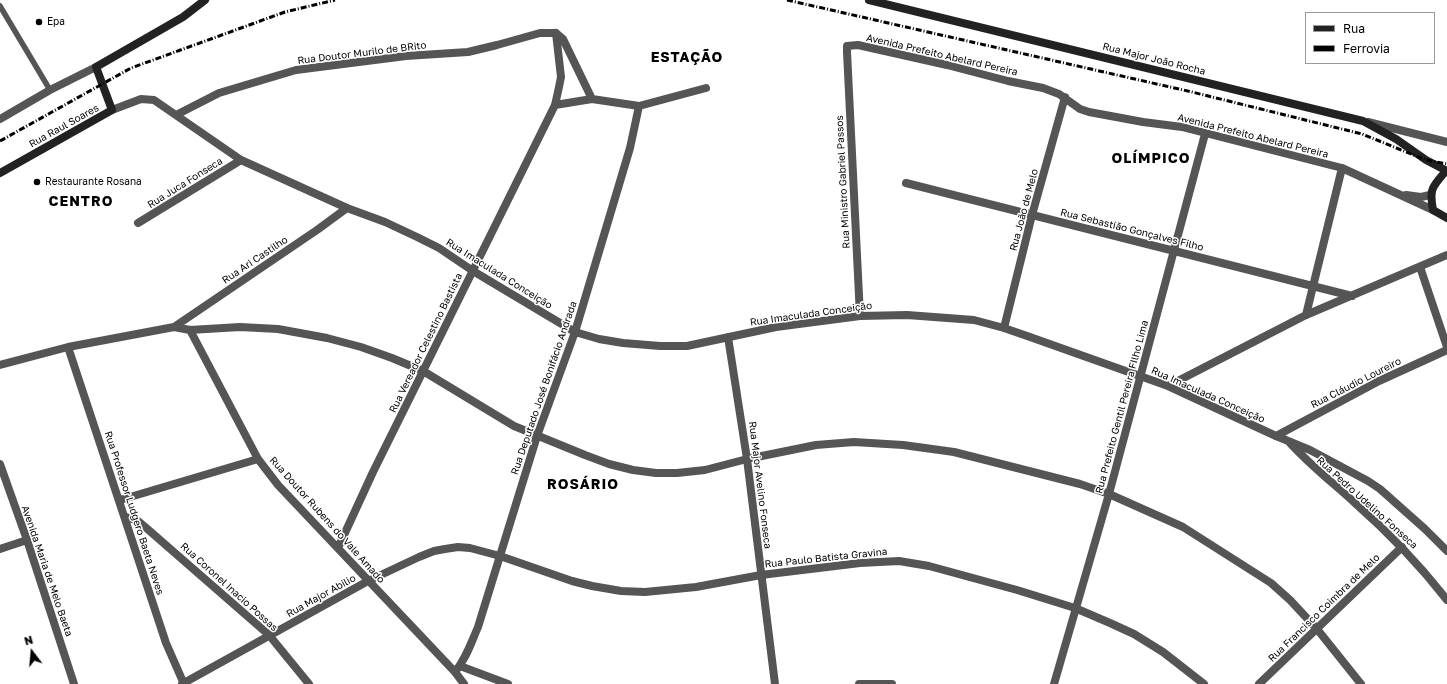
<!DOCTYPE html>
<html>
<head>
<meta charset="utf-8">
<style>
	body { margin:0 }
	#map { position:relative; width:1447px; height:684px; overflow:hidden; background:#fff; font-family:"Golos Text",sans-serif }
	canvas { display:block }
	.legend { position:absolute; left:1305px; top:12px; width:130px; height:52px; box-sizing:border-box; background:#fff; border:1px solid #999; margin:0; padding:5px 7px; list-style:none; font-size:12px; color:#000 }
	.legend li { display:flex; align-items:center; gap:8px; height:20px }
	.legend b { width:20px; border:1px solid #999 }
	.north { position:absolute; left:12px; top:632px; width:40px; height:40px; -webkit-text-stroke:3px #fff; paint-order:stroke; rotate:344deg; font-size:11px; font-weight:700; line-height:16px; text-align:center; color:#000 }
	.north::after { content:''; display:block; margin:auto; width:14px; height:18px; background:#000; clip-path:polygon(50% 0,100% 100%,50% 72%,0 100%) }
</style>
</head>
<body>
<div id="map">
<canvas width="1447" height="684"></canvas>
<ul class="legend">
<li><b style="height:5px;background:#222"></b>Rua</li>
<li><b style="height:5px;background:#000"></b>Ferrovia</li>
</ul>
<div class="north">N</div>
</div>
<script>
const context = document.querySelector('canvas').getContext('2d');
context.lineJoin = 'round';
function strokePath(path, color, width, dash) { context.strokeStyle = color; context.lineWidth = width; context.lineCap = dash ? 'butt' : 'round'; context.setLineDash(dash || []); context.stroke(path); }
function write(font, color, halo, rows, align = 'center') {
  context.font = font + ' "Golos Text",sans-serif'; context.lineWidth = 3; context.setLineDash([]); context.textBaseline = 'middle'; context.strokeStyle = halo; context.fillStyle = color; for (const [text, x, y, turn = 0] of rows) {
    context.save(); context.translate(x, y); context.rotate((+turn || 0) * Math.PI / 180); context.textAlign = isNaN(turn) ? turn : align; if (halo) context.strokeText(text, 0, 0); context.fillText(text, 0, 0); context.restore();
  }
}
strokePath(new Path2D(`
	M0,6L50,90`), '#555', 5.5);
strokePath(new Path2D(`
	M556,33L563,39L592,99
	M555,105L592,99L639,106L706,88
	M112,110L141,99L154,100L241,160L347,208L385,222L417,237L439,248L473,271L575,332L599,339L623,343L660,346H687L776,327L860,316L907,315L974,320L1004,328L1030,337L1168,386L1276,436L1310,450L1368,481L1380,489L1425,529L1447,551
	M176,115L219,93L296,70L406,56L468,52L497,45L540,33H556
	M0,119L50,90L96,67
	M1368,122L1447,142
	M906,183L1352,296
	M1406,195L1421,197L1430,195
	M138,223L241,160
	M1420,267L1447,347
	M1306,315L1342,168
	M860,316L847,52V46L858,45L947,65L1008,81L1043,88L1059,94L1080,109L1089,112L1143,122L1182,127L1342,168L1433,210
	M174,327L317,230L347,208
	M1004,328L1032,215L1065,97
	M190,330L258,459L278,485L455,672L464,684
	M728,337L747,459L775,684
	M68,347L166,643L184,684
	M0,365L68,347L174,327L190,330L240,327L278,329L327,338L361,347L392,358L423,371L514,426L585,455L609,464L633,470L656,473H677L705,470L747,459L816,445L854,442L903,445L954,452L1080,484L1109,494L1183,527L1271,583L1290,600L1317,629L1361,684
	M1168,386L1306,315L1447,255
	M1276,436L1379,381L1447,350
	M1290,443C1311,466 1332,482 1355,503C1389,533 1419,564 1447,600
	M0,464L27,540L74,684
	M120,500L258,459
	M126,517L138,521L144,526L269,635L309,684
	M338,548L373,472L555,105L559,87L561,77L556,33
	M0,549L27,540
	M460,666L508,684
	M455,672C466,659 471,643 478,627L537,436L575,332L630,148L639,106
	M182,684L368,581L419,557L434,551L445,549L458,547L470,548L500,556L572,581L592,586L621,591L645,592L696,587L761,575L860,563L899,561L929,566L1017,590L1075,608L1110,623L1134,634L1163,652L1204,684
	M859,684H892
	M1054,684L1109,494L1205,134
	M1259,684L1402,547`), '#555', 8);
strokePath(new Path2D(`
	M869,0L1363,121L1396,139L1426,160L1447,171
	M1446,171C1432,187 1429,189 1433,210L1447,218
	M0,173L112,110L96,67L183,17L205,0`), '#222', 8);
strokePath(new Path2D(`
	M787,0L1192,92L1362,134L1426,160L1447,164
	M0,141L131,68L285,12L335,0`), '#000', 3, [6, 2, 1, 2]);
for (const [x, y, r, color] of [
	[39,22,4,"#000"],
	[37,182,4,"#000"]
]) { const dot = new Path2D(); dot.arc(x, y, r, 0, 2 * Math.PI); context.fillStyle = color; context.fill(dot); strokePath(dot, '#fff', 1.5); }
write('10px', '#000', '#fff', [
	["Epa",47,22],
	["Restaurante Rosana",45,182]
], 'left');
write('10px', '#000', '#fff', [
	["Rua Doutor Murilo de BRito",362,53,-7],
	["Avenida Prefeito Abelard Pereira",942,55,13],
	["Rua Major João Rocha",1154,59,14],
	["Rua Raul Soares",64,126,-29],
	["Avenida Prefeito Abelard Pereira",1253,136,14],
	["Rua Ministro Gabriel Passos",843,182,-93],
	["Rua Juca Fonseca",185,183,-32],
	["Rua João de Melo",1024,210,-75],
	["Rua Sebastião Gonçalves Filho",1132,230,14],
	["Rua Ari Castilho",255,260,-34],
	["Rua Imaculada Conceição",499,274,32],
	["Rua Imaculada Conceição",811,314,-8],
	["Rua Vereador Celestino Bastista",426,343,-64],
	["Rua Cláudio Loureiro",1356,383,-27],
	["Rua Deputado José Bonifácio Andrada",544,388,-71],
	["Rua Imaculada Conceição",1208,395,24],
	["Rua Prefeito Gentil Pereira FIlho Lima",1122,407,-75],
	["Rua Major Avelino Fonseca",760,485,83],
	["Rua Pedro Udelino Fonseca",1367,503,42],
	["Rua Professor Ludgero Baeta Neves",134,513,72],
	["Rua Doutor Rubens do Vale Amado",327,520,48],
	["Rua Paulo Batista Gravina",826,558,-6],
	["Avenida Maria de Melo Baeta",47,571,71],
	["Rua Coronel Inacio Possas",229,587,42],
	["Rua Major Abilio",321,596,-29],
	["Rua Francisco Coimbra de Melo",1324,608,-44]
]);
context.letterSpacing = '1px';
write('bold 14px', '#000', '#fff', [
	["ESTAÇÃO",687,58],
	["OLÍMPICO",1151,159],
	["CENTRO",81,202],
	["ROSÁRIO",583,485]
]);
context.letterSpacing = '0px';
</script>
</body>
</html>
